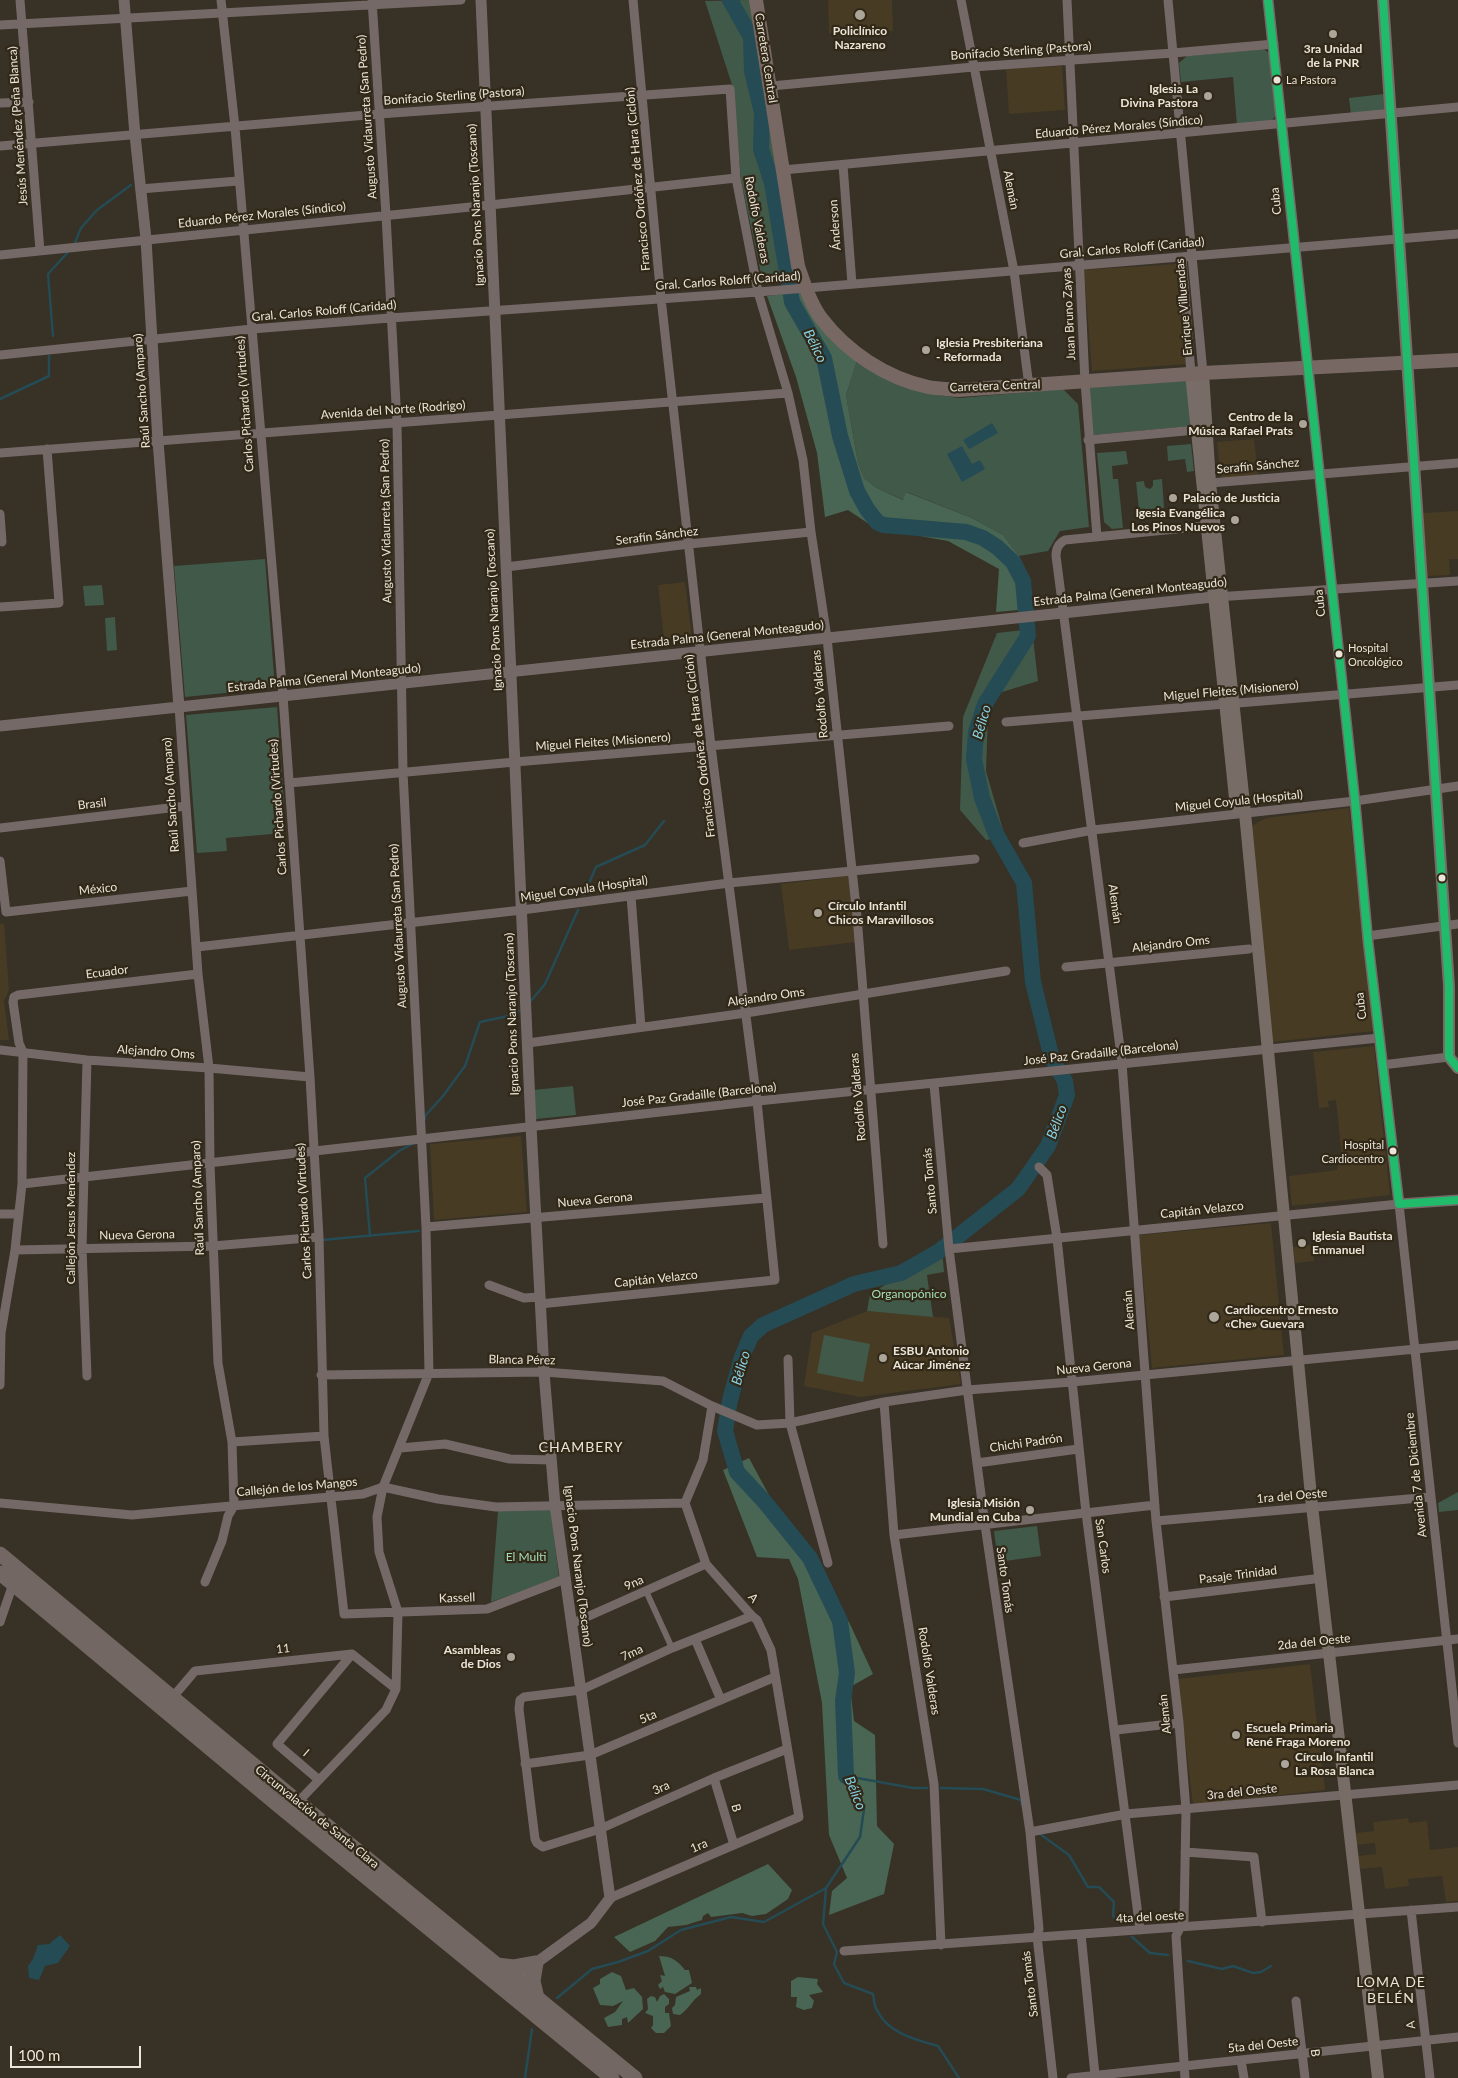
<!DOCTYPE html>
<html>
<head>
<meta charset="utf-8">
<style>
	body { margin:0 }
	#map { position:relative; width:1458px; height:2078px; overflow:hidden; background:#373126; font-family:Lato,sans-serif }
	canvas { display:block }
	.scale { position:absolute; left:10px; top:2046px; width:131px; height:22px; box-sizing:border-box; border:2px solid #eae4d9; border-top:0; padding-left:6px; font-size:15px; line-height:18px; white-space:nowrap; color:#eae4d9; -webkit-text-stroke:4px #322817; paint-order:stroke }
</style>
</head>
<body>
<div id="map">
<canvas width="1458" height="2078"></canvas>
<div class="scale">100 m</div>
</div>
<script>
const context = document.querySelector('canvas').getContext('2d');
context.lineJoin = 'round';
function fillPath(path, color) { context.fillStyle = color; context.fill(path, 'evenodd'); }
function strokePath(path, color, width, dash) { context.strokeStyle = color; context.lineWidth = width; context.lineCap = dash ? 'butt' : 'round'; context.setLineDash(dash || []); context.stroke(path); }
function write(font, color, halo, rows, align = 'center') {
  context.font = font + ' Lato,sans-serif'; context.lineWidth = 4.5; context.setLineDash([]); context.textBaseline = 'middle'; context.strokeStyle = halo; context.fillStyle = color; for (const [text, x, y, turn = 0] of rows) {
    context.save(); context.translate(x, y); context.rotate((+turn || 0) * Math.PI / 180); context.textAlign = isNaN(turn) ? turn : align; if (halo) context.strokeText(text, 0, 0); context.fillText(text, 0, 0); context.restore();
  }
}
fillPath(new Path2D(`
	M828,0H892L893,31L829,33Z
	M1062,66L1065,110L1009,114L1006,69Z
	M1176,264L1186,364L1092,371L1084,270Z
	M1254,439L1258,475L1221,479L1217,442Z
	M1458,511V559H1449L1450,575L1427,576L1423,513Z
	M685,582L692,637L664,640L658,585Z
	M1349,808L1374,1031L1272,1042L1248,828L1266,818Z
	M848,876L856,942L789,950L781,884Z
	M4,923L9,990L4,1001L9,1040H0V924Z
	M1374,1046L1390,1195L1292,1206L1289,1176L1337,1170L1341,1149L1336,1100L1328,1101L1329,1107L1319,1108L1313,1052Z
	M521,1136L527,1212L434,1220L430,1144Z
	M1271,1223L1284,1355L1152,1368L1139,1235Z
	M1312,1245L1314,1261L1295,1263L1293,1247Z
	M867,1311L949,1318L961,1384L860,1397L804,1386L812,1333Z
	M1310,1664L1325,1790L1193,1805L1178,1679Z
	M1408,1818L1409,1823L1427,1821L1430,1850L1458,1847V1901L1446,1902L1442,1876L1408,1879L1409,1886L1385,1889L1382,1867L1360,1869L1358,1856L1376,1854L1375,1843L1357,1845L1356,1833L1374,1831L1373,1822Z`), '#473b23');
fillPath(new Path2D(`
	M749,0L753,3L788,251L797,280L763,283L741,180L733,88L705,1Z
	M1264,49L1271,55L1276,115L1270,123L1237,126L1233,77L1181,82L1179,63L1187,56Z
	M1384,94L1386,111L1351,115L1349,98Z
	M857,361L938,395L960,398L1063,389L1078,404L1089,527L1060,531L1048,551L1019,556L1003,535L972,518L907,492L904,500L875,487L864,478L858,463L846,395Z
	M1187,377L1192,426L1093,435L1088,387Z
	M1191,444L1194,471L1187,472L1185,459L1168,461L1167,446Z
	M1126,451L1128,464L1112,466L1113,479H1118L1123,528L1112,529L1104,522L1097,453Z
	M1162,479L1164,508L1139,510L1136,482L1144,481L1145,487L1150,489L1153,486V480Z
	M265,559L275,688L185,697L174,566Z
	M102,585L104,605L85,606L83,586Z
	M115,617L117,650L107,651L105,618Z
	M1032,629L1038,681L999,693L988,716L986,771L1005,837L986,840L960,810L963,717L997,633Z
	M277,707L284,804L273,805L275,828L272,834L226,838L227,851L197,853L186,715Z
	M573,1086L576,1115L536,1119L533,1090Z
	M942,1251L944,1272L927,1275L933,1317L867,1311L870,1294Z
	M824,1335L870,1344L863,1382L817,1373Z
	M1458,1492V1510L1439,1512L1438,1503Z
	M551,1510L559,1578L491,1602L498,1511Z
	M1037,1526L1041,1556L998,1562L994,1531Z`), '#415949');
fillPath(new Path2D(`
	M802,292L857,361L846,395L858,463L864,478L875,487L903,500L906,492L972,518L1003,535L1019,556L1031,581L1030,609L996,612L999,569L948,541L875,528L848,510L825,517L817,453L796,377L767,296Z
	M749,1458L777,1510L811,1553L850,1624L873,1674L850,1687L854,1721L875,1735L877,1826L894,1844L884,1894L829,1915L832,1891L847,1878L829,1835L822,1703L798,1579L789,1559L757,1557L723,1470Z
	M768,1864L792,1890L788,1899L766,1914L752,1916L742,1913L711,1917L708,1913L703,1916L702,1920L686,1925L668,1927L655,1941L630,1952L614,1937Z
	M659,1956C671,1956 677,1960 685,1970H689L692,1983L675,1994L665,1992L663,1987L660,1989L658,1985L662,1981L660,1975L665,1976Z
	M612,1972L621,1976L626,1990L634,1988L642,1997L643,2009L628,2023L627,2017L622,2019V2025L608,2027L604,2018L615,2012L623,2001L613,2006L600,2005L593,1988L600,1984V1979Z
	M798,1977L818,1979L817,1984L823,1992L809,1995L814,2001L812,2008L804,2010L796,2007L797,1997H791V1981Z
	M689,1987H696L697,1990L701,1988V1994C692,2000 689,2009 680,2015L673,2014L672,2008L675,2005L676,1997L690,1991Z
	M664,1994L669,1999V2004L665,2007V2013H669L671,2026L664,2033H656L651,2028L653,2025V2016L645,2013L648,2009L647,1999L651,1996L655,1997L657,2002L660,1996Z`), '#486653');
fillPath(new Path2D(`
	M992,423L998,433L969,449L963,440Z
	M962,446L972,464L980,460L985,469L962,482L947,454Z
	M60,1935L70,1946L58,1963L45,1966L39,1980L29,1978L28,1966L33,1959L38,1945L49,1944Z`), '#254b55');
strokePath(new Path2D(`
	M74,245L81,228L97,210L131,185
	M53,336L48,274L69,251
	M0,399L49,376V356
	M584,895L596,867L645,845L664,821
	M530,1002L545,984L578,910
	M425,1119V1116L443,1096L465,1066L480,1022L513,1015L519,1011
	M370,1236L365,1178L399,1151L414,1143
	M322,1240L419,1231
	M846,1776L913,1788H927
	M941,1788L983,1789L1021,1800L1022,1805
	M1040,1834L1069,1855L1088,1887H1099L1114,1902L1113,1916L1120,1923
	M826,1889L823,1924L837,1952L834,1964L844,1983L873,1994C874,1999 874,2006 877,2010C887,2033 917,2040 938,2046L959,2078
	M1132,1937L1150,1953L1168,1955
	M1188,1961L1222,1969L1233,1966L1253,1973L1261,1972L1271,1966
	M557,1998L592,1969L618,1962L648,1951L681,1930L731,1917L764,1922L826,1888L860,1837L864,1809L846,1776
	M525,2078L532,2029`), '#254b55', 2.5);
strokePath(new Path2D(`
	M730,0L751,37L752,71L762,113L761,149L772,183L792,302L824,358L840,436L857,491L867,509L877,522L883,525L966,532L983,538L997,547L1013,562L1023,581L1028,636L985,704L976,732L974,759L982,798L995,832L1024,883L1033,982L1052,1059L1065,1081L1067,1095L1048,1146L1018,1189L938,1252L901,1273L854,1284L763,1325L751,1336L742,1357L730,1400L725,1431L737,1472L764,1501L810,1558L840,1621L847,1673L843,1701L846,1776`), '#254b55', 16);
strokePath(new Path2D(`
	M646,1591L672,1648`), '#756967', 6);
strokePath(new Path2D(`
	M20,0L40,251
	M221,0L235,127L283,696L310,1077L319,1237L324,1436L344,1614L487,1609L565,1579
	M961,0L1014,271L1029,386
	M1067,0L1085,382L1097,537
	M1168,0L1203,373
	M0,25L461,0
	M771,86L973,67L1173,53L1274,44
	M0,103L29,102
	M0,146L379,114L730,89L736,178L758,292L788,393L803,460L811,532L827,638L857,916L883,1244
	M843,165L852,284
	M783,170L1458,107
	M140,189L238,181
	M0,255L490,205L736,178
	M1182,257L1191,374
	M0,355L252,329L390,318L758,292L1458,234
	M1088,440L1196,430
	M0,453L788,393
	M1210,483L1458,463
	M0,514L2,542
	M506,567L689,544L811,532
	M1216,597L1458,581
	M0,607L59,603L47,449
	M179,707L198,974L209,1068L210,1164L218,1363L232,1442L234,1506L228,1516L222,1541L205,1582
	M1006,722L1458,685
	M289,783L515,762L949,726
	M0,828L186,806
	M1023,843L1093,830L1355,801L1458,786
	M0,861L6,912L192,891
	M631,896L641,1027
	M1367,936L1458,924
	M197,947L522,910L729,883L975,859
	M1066,967L1249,949
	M528,1043L746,1013L1006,971
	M0,1050L87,1060L209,1068L310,1077
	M1382,1065L1449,1057
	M934,1084L949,1249L985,1525L1030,1832L1039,1929L1037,1936L1053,2078
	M1039,1167L1047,1175L1057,1238L1086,1513L1140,1930
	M22,1184C267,1157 512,1127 758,1101C965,1079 1172,1059 1379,1038
	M0,1214H19
	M426,1227L766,1198
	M949,1249L1399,1204L1458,1743
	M15,1250L213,1246L319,1237
	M489,1285L524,1298L540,1297
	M540,1304L775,1280L757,1101L711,746L661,298L633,0
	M788,1359L790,1423L828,1563
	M321,1375L544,1372L663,1381L712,1406L757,1425L790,1423L884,1402L967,1390L1072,1382L1458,1345
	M87,1376L82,1249L87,1060
	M0,1385L1,1333L15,1250L22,1184L23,1052L19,1043L13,1002L14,997L18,995L198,974
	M884,1402L894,1535L934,1784L941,1945
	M232,1442L324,1436
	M400,1448L445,1444L510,1459L552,1460
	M977,1463L1078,1449
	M0,1503L132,1515L363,1494L383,1487L438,1499L496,1507L685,1503
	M1156,1521L1431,1497
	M894,1535L1155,1505
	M1164,1597L1314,1579
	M752,1616L672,1648L581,1690L524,1697L520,1700L519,1709L535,1839L537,1843L543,1847L600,1829L714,1778L787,1749
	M0,1622L13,1584
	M571,1624L706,1564
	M695,1639L721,1700
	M1173,1670L1458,1639
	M172,1698L195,1671L352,1654L396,1689
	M1116,1730L1179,1723
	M525,1764L590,1755L775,1677
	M714,1778L734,1845
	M319,1780L277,1744L352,1654
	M298,1802L386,1710L396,1689L398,1612L379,1552L377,1517L383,1487L429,1373L426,1227L403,772L397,423L386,215L372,0
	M1030,1832L1126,1814L1458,1785
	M1185,1852L1254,1857L1262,1922
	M610,1898L799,1817L771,1650L757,1620L752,1616L706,1564L685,1503L703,1460L712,1406
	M1411,1910L1430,2078
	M1081,1934L1095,2075
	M844,1951L1458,1907
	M1296,2001L1305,2078
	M1241,2060L1244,2078
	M1071,2078L1458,2037
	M1185,2078L1176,1936L1184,1920L1186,1810L1179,1723L1156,1521L1122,1063L1056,556C1056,549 1059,543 1065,540L1206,526`), '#756967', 9);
strokePath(new Path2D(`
	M124,0L135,135L146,239L158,441L179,707
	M481,0L531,1126L544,1372L555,1505L610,1898L591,1923L536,1963L512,1986
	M1268,0L1355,801L1368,941L1399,1204L1458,1200
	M0,726L1213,597`), '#756967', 11);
strokePath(new Path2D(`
	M1383,0L1449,986V1057L1458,1068
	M1203,373L1210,483L1245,813L1312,1506L1378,2078
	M1191,374L1236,808`), '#786c67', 12);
strokePath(new Path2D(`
	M756,0L798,266C804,283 810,303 821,318C847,352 886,378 928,387C938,389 949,389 959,390L1203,373L1458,360`), '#776864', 14);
strokePath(new Path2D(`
	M0,1554L298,1802L635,2078
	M0,1573L278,1805L612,2078
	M536,1963L533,1981L537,1998
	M497,1965L514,1967L536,1963`), '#726762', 15);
strokePath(new Path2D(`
	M1268,0L1355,801L1368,941L1399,1204L1458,1200
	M1383,0L1449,986V1057L1458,1068`), '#20bc6c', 8);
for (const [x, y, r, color] of [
	[860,15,6,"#aba59a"],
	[1333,34,5,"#aba59a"],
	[1277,80,4.5,"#eae4d9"],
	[1208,96,5,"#aba59a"],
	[926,350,5,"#aba59a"],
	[1303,424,5,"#aba59a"],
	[1173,498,5,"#aba59a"],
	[1235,520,5,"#aba59a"],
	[1339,654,4.5,"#eae4d9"],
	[1442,878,4.5,"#eae4d9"],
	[818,913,5,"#aba59a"],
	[1393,1151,4.5,"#eae4d9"],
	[1302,1243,5,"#aba59a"],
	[1214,1317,6,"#aba59a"],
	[883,1358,5,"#aba59a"],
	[1030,1510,5,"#aba59a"],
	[511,1657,5,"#aba59a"],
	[1236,1735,5,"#aba59a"],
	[1285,1764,5,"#aba59a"]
]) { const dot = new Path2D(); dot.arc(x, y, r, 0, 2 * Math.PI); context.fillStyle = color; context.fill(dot); strokePath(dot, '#322817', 2); }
write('11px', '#eae4d9', '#322817', [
	["La Pastora",1286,80],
	["Hospital",1348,648],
	["Oncológico",1348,662],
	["Hospital",1384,1145,"right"],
	["Cardiocentro",1384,1159,"right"]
], 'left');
write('bold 12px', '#eae4d9', '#322817', [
	["Policlínico",860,31,"center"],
	["Nazareno",860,45,"center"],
	["3ra Unidad",1333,49,"center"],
	["de la PNR",1333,63,"center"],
	["Iglesia La",1198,89,"right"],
	["Divina Pastora",1198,103,"right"],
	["Iglesia Presbiteriana",936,343],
	["- Reformada",936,357],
	["Centro de la",1293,417,"right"],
	["Música Rafael Prats",1293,431,"right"],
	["Palacio de Justicia",1183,498],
	["Igesia Evangélica",1225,513,"right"],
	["Los Pinos Nuevos",1225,527,"right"],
	["Círculo Infantil",828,906],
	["Chicos Maravillosos",828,920],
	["Iglesia Bautista",1312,1236],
	["Enmanuel",1312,1250],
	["Cardiocentro Ernesto",1225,1310],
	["«Che» Guevara",1225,1324],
	["ESBU Antonio",893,1351],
	["Aúcar Jiménez",893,1365],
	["Iglesia Misión",1020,1503,"right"],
	["Mundial en Cuba",1020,1517,"right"],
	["Asambleas",501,1650,"right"],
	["de Dios",501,1664,"right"],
	["Escuela Primaria",1246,1728],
	["René Fraga Moreno",1246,1742],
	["Círculo Infantil",1295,1757],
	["La Rosa Blanca",1295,1771]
], 'left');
write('12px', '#eae4d9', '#322817', [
	["Bonifacio Sterling (Pastora)",1021,51,-4],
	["Carretera Central",766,58,81],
	["Bonifacio Sterling (Pastora)",454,96,-4],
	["Augusto Vidaurreta (San Pedro)",367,117,-94],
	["Jesús Menéndez (Peña Blanca)",18,126,-94],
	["Eduardo Pérez Morales (Síndico)",1119,127,-5],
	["Francisco Ordóñez de Hara (Ciclón)",638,179,-95],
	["Alemán",1011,190,79],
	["Cuba",1276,201,-96],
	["Ignacio Pons Naranjo (Toscano)",476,205,-93],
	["Eduardo Pérez Morales (Síndico)",262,215,-6],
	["Rodolfo Valderas",757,220,79],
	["Ánderson",835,225,-94],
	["Gral. Carlos Roloff (Caridad)",1132,248,-5],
	["Gral. Carlos Roloff (Caridad)",728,281,-4],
	["Enrique Villuendas",1184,307,-95],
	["Gral. Carlos Roloff (Caridad)",324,311,-5],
	["Juan Bruno Zayas",1069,314,-93],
	["Carretera Central",995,386,-2],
	["Raúl Sancho (Amparo)",142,391,-94],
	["Carlos Pichardo (Virtudes)",245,404,-94],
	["Avenida del Norte (Rodrigo)",393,410,-4],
	["Serafín Sánchez",1258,466,-5],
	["Augusto Vidaurreta (San Pedro)",386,521,-91],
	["Serafín Sánchez",657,536,-7],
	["Estrada Palma (General Monteagudo)",1130,592,-6],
	["Cuba",1320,603,-96],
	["Ignacio Pons Naranjo (Toscano)",494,610,-93],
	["Estrada Palma (General Monteagudo)",727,635,-6],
	["Estrada Palma (General Monteagudo)",324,678,-6],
	["Miguel Fleites (Misionero)",1231,691,-5],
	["Rodolfo Valderas",820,694,-95],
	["Miguel Fleites (Misionero)",603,742,-4],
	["Francisco Ordóñez de Hara (Ciclón)",700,746,-97],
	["Raúl Sancho (Amparo)",171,795,-94],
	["Miguel Coyula (Hospital)",1239,801,-6],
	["Brasil",92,804,-7],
	["Carlos Pichardo (Virtudes)",278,807,-94],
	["México",98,889,-6],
	["Miguel Coyula (Hospital)",584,889,-8],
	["Alemán",1115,904,82],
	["Augusto Vidaurreta (San Pedro)",398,926,-93],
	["Alejandro Oms",1171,944,-6],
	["Ecuador",107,972,-7],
	["Alejandro Oms",766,997,-8],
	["Cuba",1361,1006,-97],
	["Ignacio Pons Naranjo (Toscano)",512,1014,-92],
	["Alejandro Oms",156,1052,4],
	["José Paz Gradaille (Barcelona)",1101,1053,-6],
	["José Paz Gradaille (Barcelona)",699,1095,-6],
	["Rodolfo Valderas",858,1097,-95],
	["Santo Tomás",930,1181,-95],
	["Raúl Sancho (Amparo)",198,1198,-92],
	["Nueva Gerona",595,1200,-5],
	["Capitán Velazco",1202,1210,-6],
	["Carlos Pichardo (Virtudes)",304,1211,-93],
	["Callejón Jesus Menéndez",71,1218,-90],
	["Nueva Gerona",137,1235,-1],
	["Capitán Velazco",656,1279,-6],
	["Alemán",1129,1310,-94],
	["Blanca Pérez",522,1360,1],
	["Nueva Gerona",1094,1367,-6],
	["Chichi Padrón",1026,1443,-8],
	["Avenida 7 de Diciembre",1416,1475,-96],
	["Callejón de los Mangos",297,1487,-5],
	["1ra del Oeste",1292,1496,-5],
	["San Carlos",1103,1546,82],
	["Ignacio Pons Naranjo (Toscano)",578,1566,83],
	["Pasaje Trinidad",1238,1575,-7],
	["Santo Tomás",1005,1580,82],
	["9na",634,1583,-24],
	["Kassell",457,1598,-2],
	["A",753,1598,49],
	["2da del Oeste",1314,1642,-6],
	["11",283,1649,-6],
	["7ma",632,1653,-25],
	["Rodolfo Valderas",929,1671,81],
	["Alemán",1165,1714,-96],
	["5ta",648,1717,-23],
	["I",306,1753,41],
	["3ra",661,1788,-24],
	["3ra del Oeste",1242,1792,-6],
	["B",736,1808,74],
	["Circunvalación de Santa Clara",317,1817,39],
	["1ra",699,1846,-23],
	["4ta del oeste",1150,1917,-3],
	["Santo Tomás",1030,1984,-97],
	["A",1411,2025,-97],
	["5ta del Oeste",1263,2045,-6],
	["B",1315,2053,83]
]);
write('12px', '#a1dfbb', '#322817', [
	["Organopónico",909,1294],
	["El Multi",526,1557]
]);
write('italic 14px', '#86d3e8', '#322817', [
	["Bélico",815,346,64],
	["Bélico",982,722,-74],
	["Bélico",1057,1122,-70],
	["Bélico",741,1368,-74],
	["Bélico",855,1793,68]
]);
context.letterSpacing = '1px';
write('14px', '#eae4d9', '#322817', [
	["CHAMBERY",581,1447],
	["LOMA DE",1391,1982],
	["BELÉN",1391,1998]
]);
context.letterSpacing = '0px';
</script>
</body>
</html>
